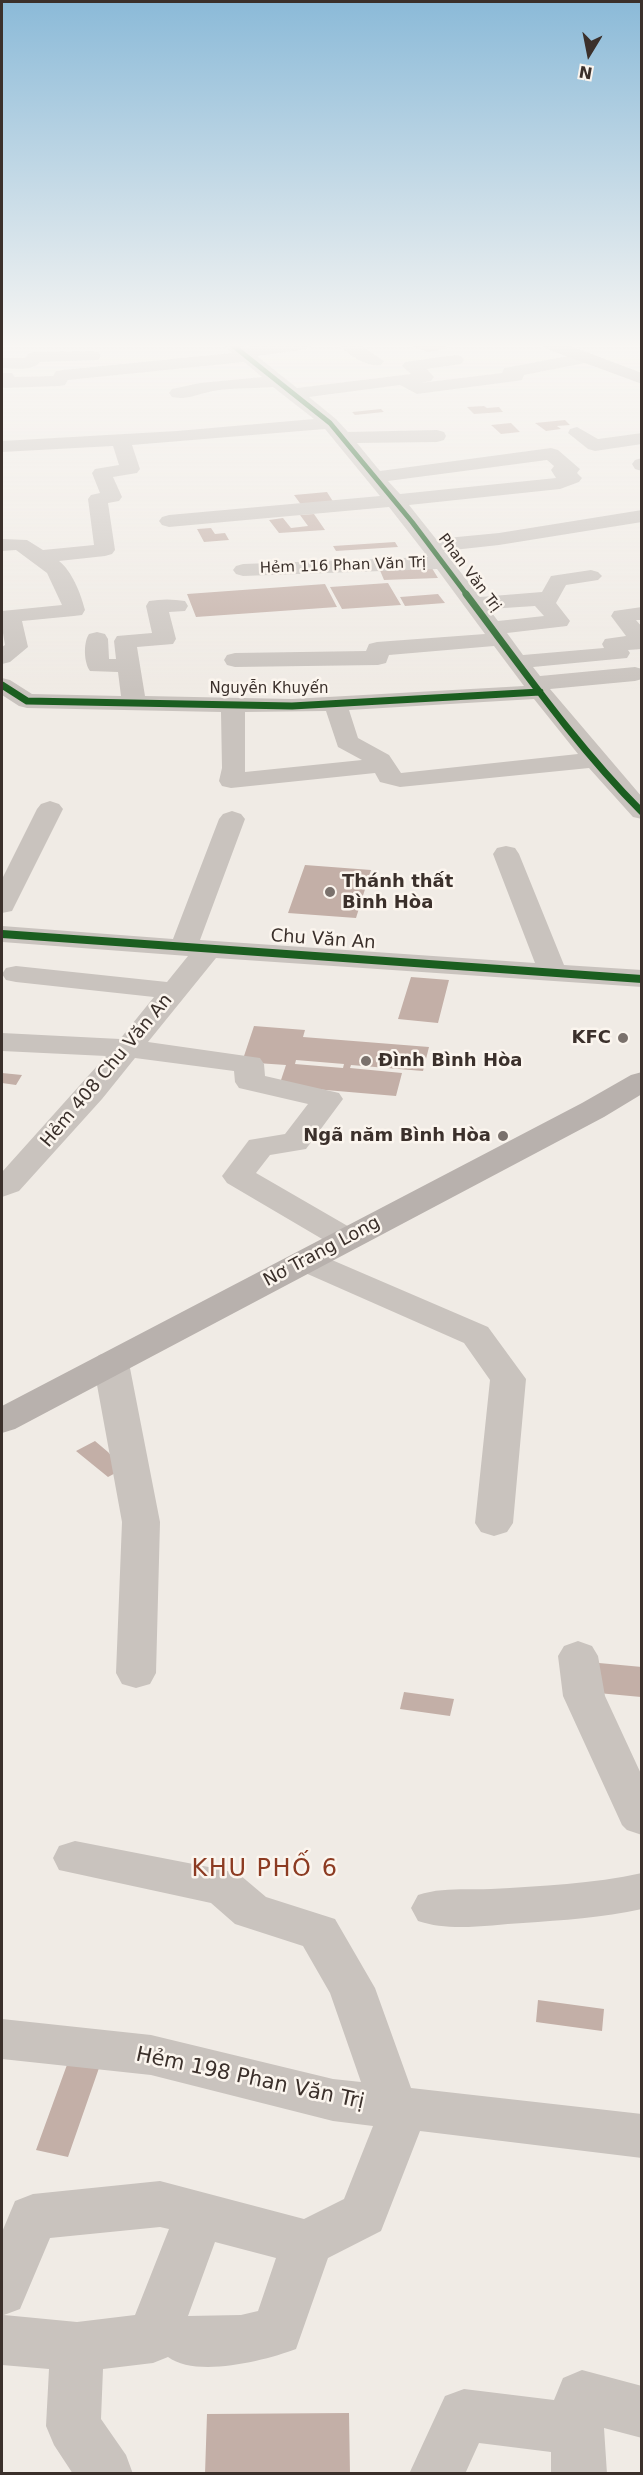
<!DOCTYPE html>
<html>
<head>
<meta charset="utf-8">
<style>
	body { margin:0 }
	#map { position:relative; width:643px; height:2475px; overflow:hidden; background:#f0ebe5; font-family:"DejaVu Sans",sans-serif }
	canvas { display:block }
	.frame { position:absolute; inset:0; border:3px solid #3b302b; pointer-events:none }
	.north { position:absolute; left:559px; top:24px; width:60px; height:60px; -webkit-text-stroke:4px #fbf5ee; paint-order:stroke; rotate:190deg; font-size:16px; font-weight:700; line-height:24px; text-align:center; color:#3b302b }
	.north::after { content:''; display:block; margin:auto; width:21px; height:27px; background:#3b302b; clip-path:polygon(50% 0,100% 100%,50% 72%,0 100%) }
</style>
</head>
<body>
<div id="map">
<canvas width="643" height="2475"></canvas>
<div class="frame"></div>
<div class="north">N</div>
</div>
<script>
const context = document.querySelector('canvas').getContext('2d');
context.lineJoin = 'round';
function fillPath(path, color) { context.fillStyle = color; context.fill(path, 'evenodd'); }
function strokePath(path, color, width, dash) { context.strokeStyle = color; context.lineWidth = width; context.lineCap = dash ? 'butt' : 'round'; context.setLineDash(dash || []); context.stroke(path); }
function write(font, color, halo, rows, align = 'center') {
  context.font = font + ' "DejaVu Sans",sans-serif'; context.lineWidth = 5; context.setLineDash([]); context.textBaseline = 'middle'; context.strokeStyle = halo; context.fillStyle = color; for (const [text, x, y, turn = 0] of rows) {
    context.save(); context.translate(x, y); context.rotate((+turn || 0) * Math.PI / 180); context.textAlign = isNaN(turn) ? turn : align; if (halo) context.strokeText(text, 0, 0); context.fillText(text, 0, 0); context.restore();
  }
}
fillPath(new Path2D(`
	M420,344H440L449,348L428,352L412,346Z
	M484,406L487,408L499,407L503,412L474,414L467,407Z
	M381,409L384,412L355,415L352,412Z
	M565,420L570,425L557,426L561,429L546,431L535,423Z
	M511,423L520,432L501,434L491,425Z
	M327,492L334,503L302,506L294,495Z
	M314,514L325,530L279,533L269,520L283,518L291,528L308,526L300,515Z
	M211,528L215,534L225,533L229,540L204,542L197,529Z
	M395,542L398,547L336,551L333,546Z
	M430,565L438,578L384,580L379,568Z
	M388,583L401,605L342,609L330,587Z
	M325,584L337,607L196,617L187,594Z
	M438,594L445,603L405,606L400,597Z
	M305,865L371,870L356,918L288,913Z
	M411,977L449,980L438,1023L398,1019Z
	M254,1026L305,1030L303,1037L429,1047L423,1071L351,1065L350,1068L402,1073L396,1096L279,1086L286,1065L242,1062ZM296,1060L344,1064L343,1068L295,1064Z
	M2,1073L22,1075L16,1085L2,1083Z
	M95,1441L108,1452L123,1469L108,1477L76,1451Z
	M599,1663L642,1667L641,1697L598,1693Z
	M404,1692L454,1699L450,1716L400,1709Z
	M538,2000L604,2009L602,2031L536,2022Z
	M68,2062L99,2068L68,2157L36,2150Z
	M349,2413L350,2474H205L207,2414Z`), '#c3afa7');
fillPath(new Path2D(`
	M223,344H242L246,347L270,344H315L307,349L257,356L297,388L411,374L402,366L405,362L455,355L461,356L464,360L461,364L427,369L434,377L431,381L420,383L502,373L504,368L510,367L584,353L590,354L593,358L590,362L524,375L522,380L516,381L417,394L400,385L309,397L336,419L348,432L437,430L444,432L446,436L444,440L437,442L357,443L380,471L551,448L558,450L580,469L577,473L582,478L579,482L560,489L409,505L436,539L499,533L642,510V522L499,545L444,551L480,597L542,592L551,576L591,570L598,572L602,576L598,580L566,585L556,603L570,621L567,626L507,633L523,655L604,648L602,644L605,639L626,636L611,616L614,611L642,607V620H636L642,627V649L628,650L630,653L627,658L533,667L540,676L635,667L642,669V679L635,681L550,689L642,797V819L633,817L589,768L400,787L380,782L375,773L231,788L222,786L219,781L222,768L221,712L27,708L19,706L2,695V678L10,680L32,694L121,696L118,672L90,671C84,663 83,643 89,634L97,632L105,634L108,639L109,659H116L114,641L117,636L152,633L146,606L149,601C161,599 173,599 185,601L188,606L185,611L169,612L176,639L173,644L137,647L145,696L292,699L524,686L494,646L389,655L386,663L378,665L235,667L227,665L224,660L227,655L235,653L366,651L369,644L377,642L485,634L437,569L243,576L236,574L233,570L236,566L243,564L428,557L389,507L169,527L162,525L159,521L162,517L169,515L380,496L325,429L132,445L140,469L137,473L113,477L122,497L119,501L108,503L115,550L112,554L105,556L59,561C72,571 81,594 85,610L82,615L74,616L22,621L28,647L10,662L2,664V647L5,645L2,627V611L62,605L47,573L16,550L2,551V539L27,540L43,550L94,545L88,499L91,495L100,493L92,473L95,469L119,465L113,446L2,452V441L177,431L314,419L273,387C252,389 226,387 205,393C193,396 184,400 172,397L169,393L172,389L200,383L262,377L244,362L68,380L65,385L59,386L5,388L2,387V373H12L15,377L53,376L56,371L62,370L232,353ZM547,460L554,466L551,470L556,478L400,494L388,481ZM535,606L544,616L498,621L489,609ZM534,699L578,754L401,773L389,755L358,738L349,710ZM326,711L338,747L362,760L245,772V712Z
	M339,344H359L384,361L381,365C368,368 346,354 339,344Z
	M92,351L98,352L101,356L98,360L40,362C32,372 13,368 2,368V358H25L29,353L35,352Z
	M577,427L598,439L642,433V444L595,451L588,449L568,433L570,429Z
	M642,458V471L635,469L632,464L635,460Z
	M50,801L59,804L63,809L12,911L2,913V879L37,809L41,804Z
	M232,811L241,814L245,819L200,940L535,963L493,854L497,848L506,846L515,848L519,854L564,965L642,970V987L216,958L148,1042L260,1058L264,1064L265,1076L339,1093L343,1099L306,1149L270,1155L256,1173L358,1232L363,1239L358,1246L346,1249L334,1246L227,1183L222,1176L249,1140L285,1134L308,1104L239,1088L235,1082L234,1071L135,1058L102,1099L19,1191L2,1197V1172L106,1056L2,1051V1033L120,1039L154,997L16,982L6,980L2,974L6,968L16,966L167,982L188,956L2,942V926L173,939L219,819L223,814Z
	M306,1251L318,1254L488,1327L526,1379L513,1523L507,1532L494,1536L481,1532L475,1523L490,1380L464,1343L294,1268L289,1261L294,1254Z
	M111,1352L123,1355L129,1363L160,1522L156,1673L150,1684L136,1688L122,1684L116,1673L122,1522L93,1363L99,1355Z
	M578,1641L592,1646L598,1656L605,1696L642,1776V1835L627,1830L622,1825L563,1696L558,1656L564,1646Z
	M75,1841L224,1870L240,1875L266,1897L335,1919L375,1988L411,2088L642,2114V2158L420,2131L381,2231L328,2258L296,2349C264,2361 196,2378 168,2357L153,2363L103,2369L101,2419L126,2455L133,2474H73L54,2445L46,2426L49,2369L2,2365V2232L15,2201L33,2194L160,2181L304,2219L344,2199L373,2126L333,2121L151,2075L2,2059V2019L151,2035L333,2079L361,2082L330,1993L303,1946L235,1924L211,1903L59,1870L53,1858L59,1846ZM160,2227L169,2229L135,2315L77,2322L4,2315L20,2309L50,2238ZM215,2242L276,2258L258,2311L241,2315L188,2316Z
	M642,1873V1909C602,1918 563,1920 523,1923C489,1925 450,1932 418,1921L411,1908L418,1895C442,1887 466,1890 491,1889C541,1886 593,1884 642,1873Z
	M582,2370L642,2386V2438L604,2428L607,2474H551V2452L479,2443L465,2474H409L445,2396L464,2389L554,2400L563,2378Z`), '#c9c3be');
fillPath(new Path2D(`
	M542,344H565L642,373V384L544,348Z
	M642,1072V1094L604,1117L15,1429L2,1433V1406L582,1103L631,1075Z`), '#b8b1ad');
strokePath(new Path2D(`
	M231,344L330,423L412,522L467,595`), '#1b5e20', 5);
strokePath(new Path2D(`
	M466,594C522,668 576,746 642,812
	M2,685L27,701L292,706L540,692`), '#1b5e20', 7);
strokePath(new Path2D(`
	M2,934L642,979`), '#1b5e20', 8);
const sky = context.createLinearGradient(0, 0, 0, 691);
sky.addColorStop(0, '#8bbad8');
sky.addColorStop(0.5, '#f8f6f3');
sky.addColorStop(1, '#f8f6f300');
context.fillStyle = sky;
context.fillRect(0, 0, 643, 691);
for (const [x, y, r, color] of [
	[330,892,6,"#7a716c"],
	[623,1038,6,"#7a716c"],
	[366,1061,6,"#7a716c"],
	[503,1136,6,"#7a716c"]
]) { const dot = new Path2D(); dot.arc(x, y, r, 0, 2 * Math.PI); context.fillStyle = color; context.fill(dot); strokePath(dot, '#fbf5ee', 2); }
write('15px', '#3b302b', '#fbf5ee', [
	["Hẻm 116 Phan Văn Trị",343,566,-2],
	["Phan Văn Trị",469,573,53],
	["Nguyễn Khuyến",269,689]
]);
write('bold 18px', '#3b302b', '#fbf5ee', [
	["Thánh thất",342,882],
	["Bình Hòa",342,903],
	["KFC",611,1038,"right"],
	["Đình Bình Hòa",378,1061],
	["Ngã năm Bình Hòa",491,1136,"right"]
], 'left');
write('18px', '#3b302b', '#fbf5ee', [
	["Chu Văn An",323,940,4],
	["Hẻm 408 Chu Văn An",107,1071,-50],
	["Nơ Trang Long",322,1252,-28]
]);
write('21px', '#3b302b', '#fbf5ee', [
	["Hẻm 198 Phan Văn Trị",250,2079,12]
]);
context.letterSpacing = '1.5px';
write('24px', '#8c3b22', '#fbf5ee', [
	["KHU PHỐ 6",265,1870]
]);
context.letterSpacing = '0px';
</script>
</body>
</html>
